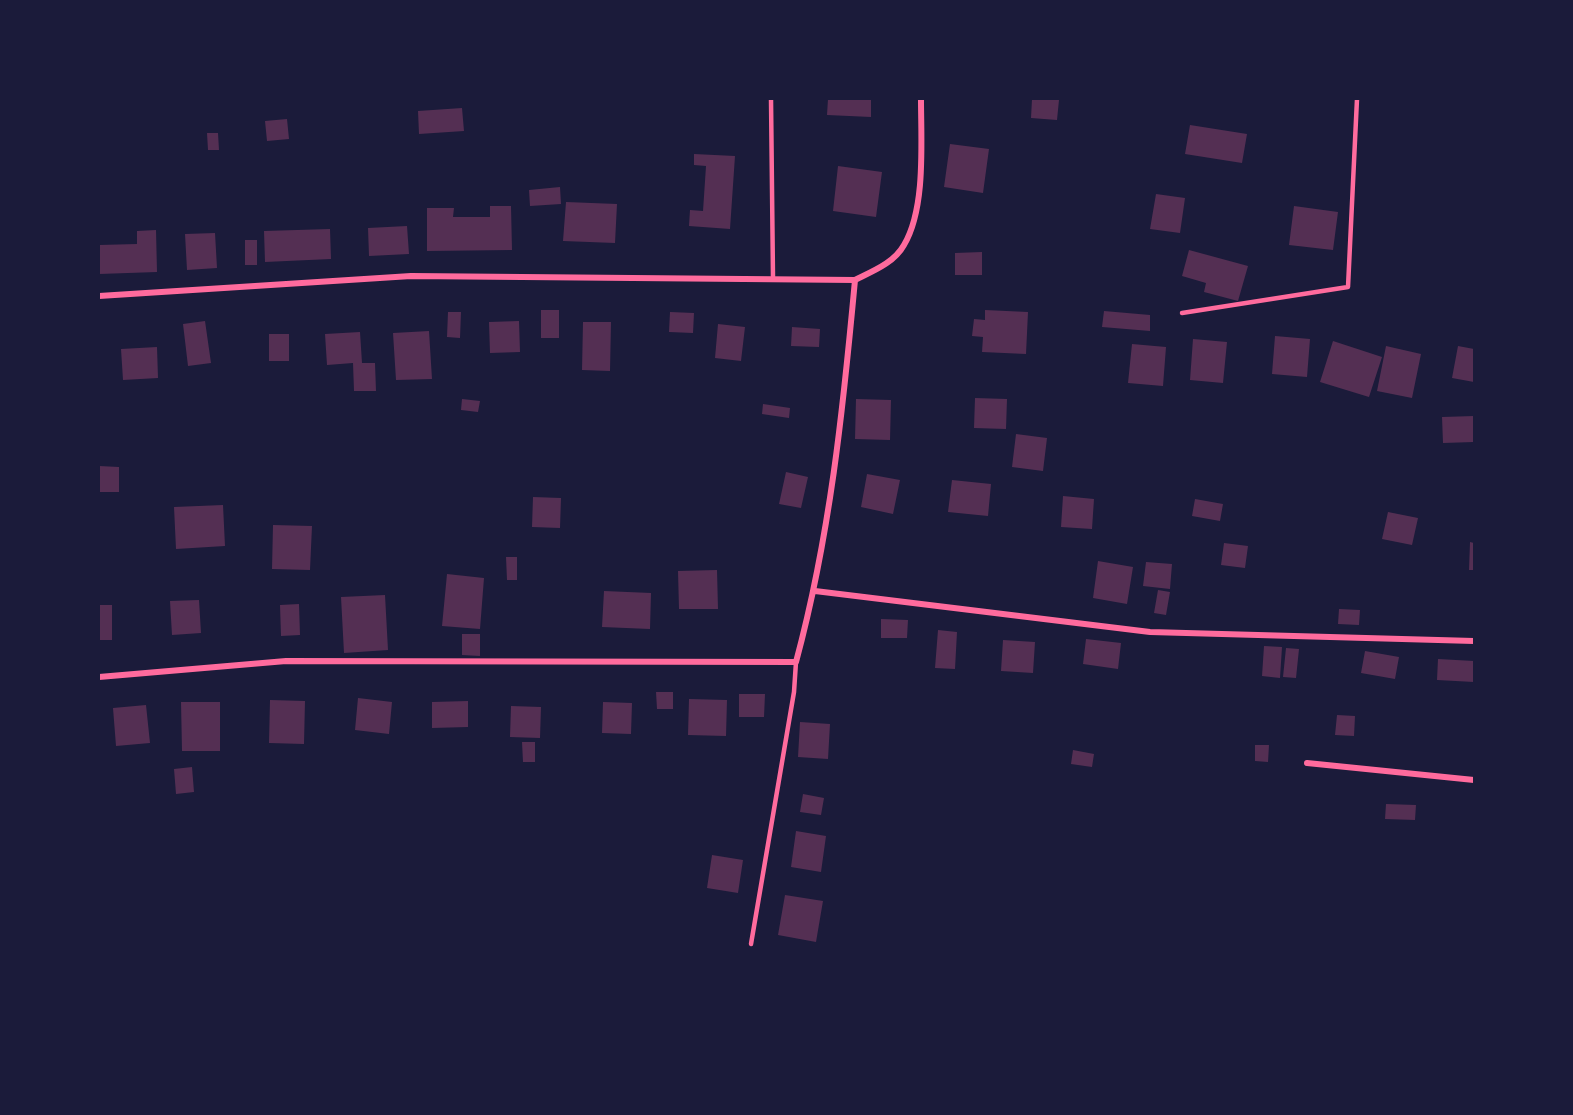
<!DOCTYPE html>
<html>
<head>
<meta charset="utf-8">
<style>
	body { margin:0 }
	#map { position:relative; width:1573px; height:1115px; overflow:hidden; background:#1b1b3a; font-family:"IBM Plex Sans",sans-serif }
	canvas { display:block }
	.frame { position:absolute; inset:0; border:100px solid #1b1b3a; pointer-events:none }
</style>
</head>
<body>
<div id="map">
<canvas width="1573" height="1115"></canvas>
<div class="frame"></div>
</div>
<script>
const context = document.querySelector('canvas').getContext('2d');
context.lineJoin = 'round';
function fillPath(path, color) { context.fillStyle = color; context.fill(path, 'evenodd'); }
function strokePath(path, color, width, dash) { context.strokeStyle = color; context.lineWidth = width; context.lineCap = dash ? 'butt' : 'round'; context.setLineDash(dash || []); context.stroke(path); }
fillPath(new Path2D(`
	M828,99H871V117L827,115Z
	M1032,99L1059,100L1057,120L1031,118Z
	M462,108L464,131L419,134L418,111Z
	M287,119L289,139L267,141L265,121Z
	M1190,125L1247,134L1242,163L1185,154Z
	M207,133H218L219,150H208Z
	M950,144L989,149L983,193L944,187Z
	M694,154L735,156L730,229L689,226L690,210L703,211L706,166L694,165Z
	M838,166L882,172L876,217L833,211Z
	M560,187L561,204L530,206L529,190Z
	M1156,194L1185,198L1180,233L1150,229Z
	M566,202L617,204L615,243L563,241Z
	M490,206H511L512,250L427,251V208H454L453,217H490Z
	M1294,206L1338,212L1333,250L1289,245Z
	M407,226L409,254L369,256L368,228Z
	M330,229L331,259L265,262L264,231Z
	M156,230L157,272L99,274V245L137,244V231Z
	M215,233L217,268L187,270L185,234Z
	M245,240H257V265H245Z
	M1189,250L1248,266L1238,301L1204,292L1206,283L1182,276Z
	M982,252V275H955V253Z
	M541,310H559V338H541Z
	M985,310L1028,312L1026,354L982,352L983,337L972,336L974,319L985,320Z
	M1104,311L1150,315V331L1102,327Z
	M448,312H461L460,338L447,337Z
	M670,312L694,313L693,333L669,332Z
	M205,321L211,363L188,366L183,324Z
	M519,321L520,352L490,353L489,322Z
	M583,322H611L610,371L582,370Z
	M718,324L745,327L741,361L715,358Z
	M792,327L820,329L819,347L791,346Z
	M429,331L432,379L396,380L393,333Z
	M360,332L362,363H375L376,391H354L353,363L327,365L325,334Z
	M269,334H289V361H269Z
	M1275,336L1310,339L1307,377L1272,374Z
	M1193,339L1227,342L1223,383L1190,380Z
	M1333,341L1382,357L1369,397L1320,382Z
	M1132,344L1166,347L1163,386L1128,383Z
	M1386,346L1421,354L1412,398L1377,391Z
	M1458,346L1474,349V382L1452,378Z
	M157,347L158,378L123,380L121,349Z
	M975,398L1007,399L1006,429L974,428Z
	M462,399L480,401L478,412L461,410Z
	M856,399L891,400L890,440L855,439Z
	M763,404L790,408L789,418L762,414Z
	M1474,416V442L1443,443L1442,417Z
	M1016,434L1047,438L1043,471L1012,467Z
	M99,466L119,467V492H99Z
	M786,472L808,477L801,508L779,504Z
	M867,474L900,480L893,514L861,507Z
	M952,480L991,484L988,516L948,512Z
	M1063,496L1094,499L1092,529L1061,527Z
	M533,497L561,498L560,528L532,527Z
	M1195,499L1223,504L1220,521L1192,516Z
	M223,505L225,546L176,549L174,507Z
	M1388,512L1418,518L1412,545L1382,539Z
	M273,525L312,526L310,570L272,569Z
	M1470,542L1474,543V570H1469Z
	M1224,543L1248,546L1245,568L1221,565Z
	M506,557H517V580H507Z
	M1098,561L1133,567L1127,604L1093,598Z
	M1146,562L1172,564L1170,589L1143,586Z
	M717,570L718,609H679L678,571Z
	M447,574L484,578L480,629L442,626Z
	M1158,590L1170,592L1166,615L1154,613Z
	M604,591L651,593L650,629L602,627Z
	M385,595L388,650L344,653L341,597Z
	M199,600L201,633L172,635L170,601Z
	M299,604L300,635L281,636L280,605Z
	M99,605H112V640H99Z
	M1339,609L1360,610L1359,625L1338,624Z
	M881,619L908,620L907,638H881Z
	M938,630L957,632L955,669L935,668Z
	M462,634H480V656L462,655Z
	M1086,639L1121,643L1118,669L1083,664Z
	M1003,640L1035,642L1033,673L1001,671Z
	M1264,646L1282,647L1280,678L1262,676Z
	M1286,648L1299,649L1296,678L1283,677Z
	M1365,651L1399,657L1395,679L1361,673Z
	M1438,659L1474,661V682L1437,680Z
	M656,692H673V709H657Z
	M739,694H765L764,717H739Z
	M358,698L392,702L389,734L355,730Z
	M689,699L727,700L726,736L688,735Z
	M270,700L305,701L304,744L269,743Z
	M468,701V727L432,728V702Z
	M181,702H220V751H182Z
	M603,702L632,703L631,734L602,733Z
	M146,705L150,743L116,746L113,708Z
	M511,706L541,707L540,738L510,737Z
	M1337,715L1355,716L1354,736L1335,735Z
	M800,722L830,724L828,759L798,757Z
	M522,742H535V762H523Z
	M1255,745H1269L1268,762L1255,761Z
	M1073,750L1094,754L1092,767L1071,764Z
	M192,767L194,792L176,794L174,769Z
	M803,794L824,798L821,815L800,812Z
	M1386,804L1416,805L1415,820L1385,819Z
	M796,831L826,836L821,872L791,867Z
	M712,855L743,860L738,893L707,888Z
	M785,895L823,901L816,942L778,935Z`), '#542f53');
strokePath(new Path2D(`
	M771,99L773,278
	M1182,313L1348,287L1357,99
	M751,944L794,692L796,662`), '#ff6b9d', 4.5);
strokePath(new Path2D(`
	M99,296L411,276L855,280C873,271 894,263 904,245C926,208 921,142 921,99
	M815,591L1150,632L1474,641
	M99,677L286,661L796,662C830,536 843,410 855,280
	M1307,763L1474,780`), '#ff6b9d', 6);
</script>
</body>
</html>
